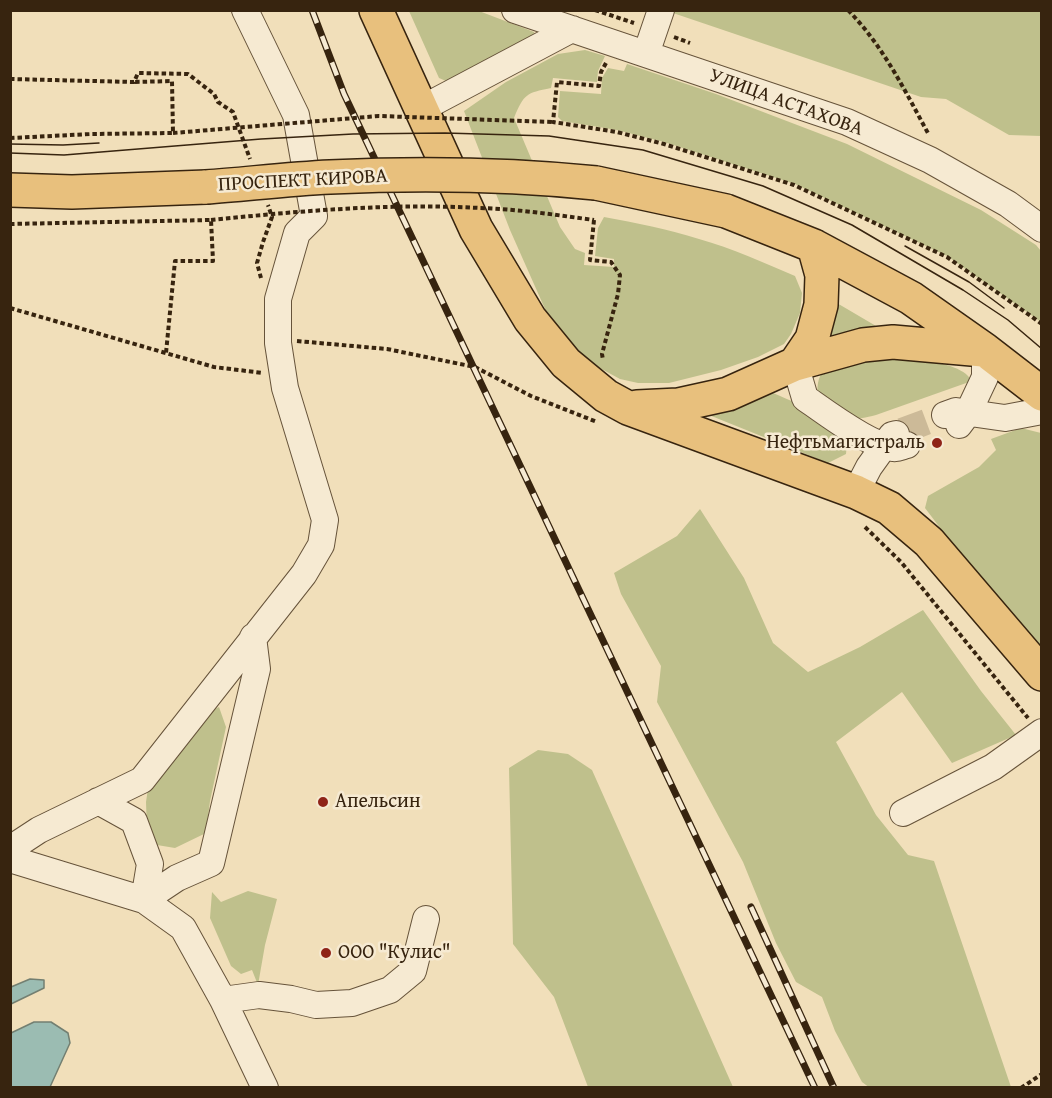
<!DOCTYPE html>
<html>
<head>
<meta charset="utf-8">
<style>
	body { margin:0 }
	#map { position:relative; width:1052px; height:1098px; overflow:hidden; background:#f1dfba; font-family:"Gentium Book Plus",serif }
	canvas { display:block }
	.frame { position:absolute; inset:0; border:12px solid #37240f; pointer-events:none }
</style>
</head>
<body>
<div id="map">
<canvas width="1052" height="1098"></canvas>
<div class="frame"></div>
</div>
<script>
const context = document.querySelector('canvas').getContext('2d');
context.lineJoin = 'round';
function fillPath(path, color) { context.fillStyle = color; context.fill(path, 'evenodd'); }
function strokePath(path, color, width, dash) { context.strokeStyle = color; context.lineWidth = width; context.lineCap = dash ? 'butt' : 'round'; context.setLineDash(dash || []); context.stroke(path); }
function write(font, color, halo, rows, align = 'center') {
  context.font = font + ' "Gentium Book Plus",serif'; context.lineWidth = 5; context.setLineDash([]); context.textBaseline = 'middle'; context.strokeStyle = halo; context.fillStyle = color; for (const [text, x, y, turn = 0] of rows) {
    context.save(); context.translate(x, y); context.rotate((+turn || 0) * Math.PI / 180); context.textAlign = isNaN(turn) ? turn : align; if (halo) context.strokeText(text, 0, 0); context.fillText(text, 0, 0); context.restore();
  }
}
fillPath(new Path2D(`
	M674,10L1041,11V136L1009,135L946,99L921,97L673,13Z
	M409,11H479L534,32L536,38L453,84L439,78Z
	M585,50L605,56L598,71L597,82L553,78L551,88C526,93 524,94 514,118L560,227L575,249L585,253L584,265L614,267V259L595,256L598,228L604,217C636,223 668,229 699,239C732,248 764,263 795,276L802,293L800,313L791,334L784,344L758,357L721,370L669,383H638L620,379L585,360L553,327L510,230L464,111L506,82L558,54Z
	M627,64L716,94L847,144L981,210L1036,245L1041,251V322L947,256L795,184L664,142L617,130L562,121L558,117L560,91L601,94L602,78L608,68L624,71Z
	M825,296L893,336L825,339Z
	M848,355C874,356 959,356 971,380L969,382L876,415C845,423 841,420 818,401C815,371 824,368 848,355Z
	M773,393C791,401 831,416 842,431C847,438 847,446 846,454L828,463L709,415Z
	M1021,428L1041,433V661L925,508L928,496L979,467L996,450L991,439Z
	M700,509L744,578L773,643L808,672L860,647L923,610L981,691L1016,735L952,763L902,692L836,742L876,815L908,855L934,861L1011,1087L870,1088L862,1082L835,1031L822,997L796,982L776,943L743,862L657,702L661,666L621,594L614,573L677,536Z
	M219,707L226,727L210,801L206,833L175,848L151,844L147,830L146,802L150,775L198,717Z
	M538,750L568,754L592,770L733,1087H588L554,997L513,944L509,768Z
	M248,891L277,899L265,945L258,985L252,970L241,974L231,966L210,918L212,892L221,902Z`), '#bfc08c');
const water = new Path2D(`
	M30,979L44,980V988L11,1004V987Z
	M34,1022H51L68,1033L70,1043L50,1087H11V1033Z`);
fillPath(water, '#9bbcb2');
strokePath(water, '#737f71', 1.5);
strokePath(new Path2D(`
	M902,431L945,415`), '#ccba98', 26, [26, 13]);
const minor = new Path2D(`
	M515,10L847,122L930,160L1008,204L1042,229
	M646,54L661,10
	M421,109L572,29
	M795,364L805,398C825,412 870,446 893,448C898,449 902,446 907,445
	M945,415L956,411L1005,418L1042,411
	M959,425L968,413L985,377V350
	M856,492L869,467L892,435L896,434
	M98,801L134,821L150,864L144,900
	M903,813L993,767L1042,732
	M10,849L39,830L142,780L304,574L321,545L325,520L285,388L278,343V299L297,233L314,216L296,115L245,10
	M10,859L144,900L183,928L223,1000L265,1088
	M144,900L177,878L211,863L257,669L253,637
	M223,1000L259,995L291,999L316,1005L352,1003L390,990L413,971L426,919`);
const major = new Path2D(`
	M376,10L476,229L530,319L566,363L606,396L628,408L856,492L889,508L929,542L1042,674
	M596,183L726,211L814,246L911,298L985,350L1042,394
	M10,190L72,192L206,187
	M795,364L812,339L821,305L822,275L814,246
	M637,407L678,405L728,394L795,364L863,345L893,342L983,350`);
strokePath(minor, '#66533a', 28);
strokePath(major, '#37240f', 36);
strokePath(new Path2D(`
	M595,10L634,23
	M848,10C884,47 905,91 929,135
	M674,37L690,43
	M606,63L601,72L599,86L557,82L553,122L617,132L664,144L794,185L947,257L1042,324
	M10,79L134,82L138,73L188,74L214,94L218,102L233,112L250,159
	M10,138L92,134L173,133L172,81L134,82
	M594,220L590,260L611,262L620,275L618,294L602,354L603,360
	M10,224L211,220L213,261H175L166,353
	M261,278L257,263L263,242L272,217L268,205
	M10,308L214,367L263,373
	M297,341L387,349L475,367L531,396L597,422
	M865,527L901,562L1028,718
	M1021,1088L1042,1074`), '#37240f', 4, [4.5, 3]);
strokePath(minor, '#f6ead2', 26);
strokePath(major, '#e8c07d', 33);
strokePath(new Path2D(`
	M10,144L63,145L99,143
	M10,153L64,155L261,139L353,134L445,133L549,136L643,150L763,186L852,225L963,290L1008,320L1042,349
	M905,246L969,282L1004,308`), '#37240f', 1.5);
const rail = new Path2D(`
	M312,10L344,94L815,1088
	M751,907L834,1088`);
strokePath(rail, '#37240f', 7);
strokePath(rail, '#f6ead2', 4.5, [14]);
const majorBridge = new Path2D(`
	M206,187C247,184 289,179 330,177C418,173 508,174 596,183`);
strokePath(majorBridge, '#37240f', 36, []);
strokePath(new Path2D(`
	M173,133L379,116L553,122
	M211,220C300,211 390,203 480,208C518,209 556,215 594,220`), '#37240f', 4, [4.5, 3]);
strokePath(majorBridge, '#e8c07d', 33);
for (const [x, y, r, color] of [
	[937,443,6,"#8f2418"],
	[323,802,6,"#8f2418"],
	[326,953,6,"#8f2418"]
]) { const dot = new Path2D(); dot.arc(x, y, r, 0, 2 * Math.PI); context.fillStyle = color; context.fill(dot); strokePath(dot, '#f6ead2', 2); }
write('20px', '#37240f', '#f6ead2', [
	["УЛИЦА АСТАХОВА",786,103,20],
	["ПРОСПЕКТ КИРОВА",303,181,-3]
]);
write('20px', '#37240f', '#f6ead2', [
	["Нефтьмагистраль",925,443,"right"],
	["Апельсин",335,802],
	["ООО \"Кулис\"",338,953]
], 'left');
</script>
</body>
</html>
